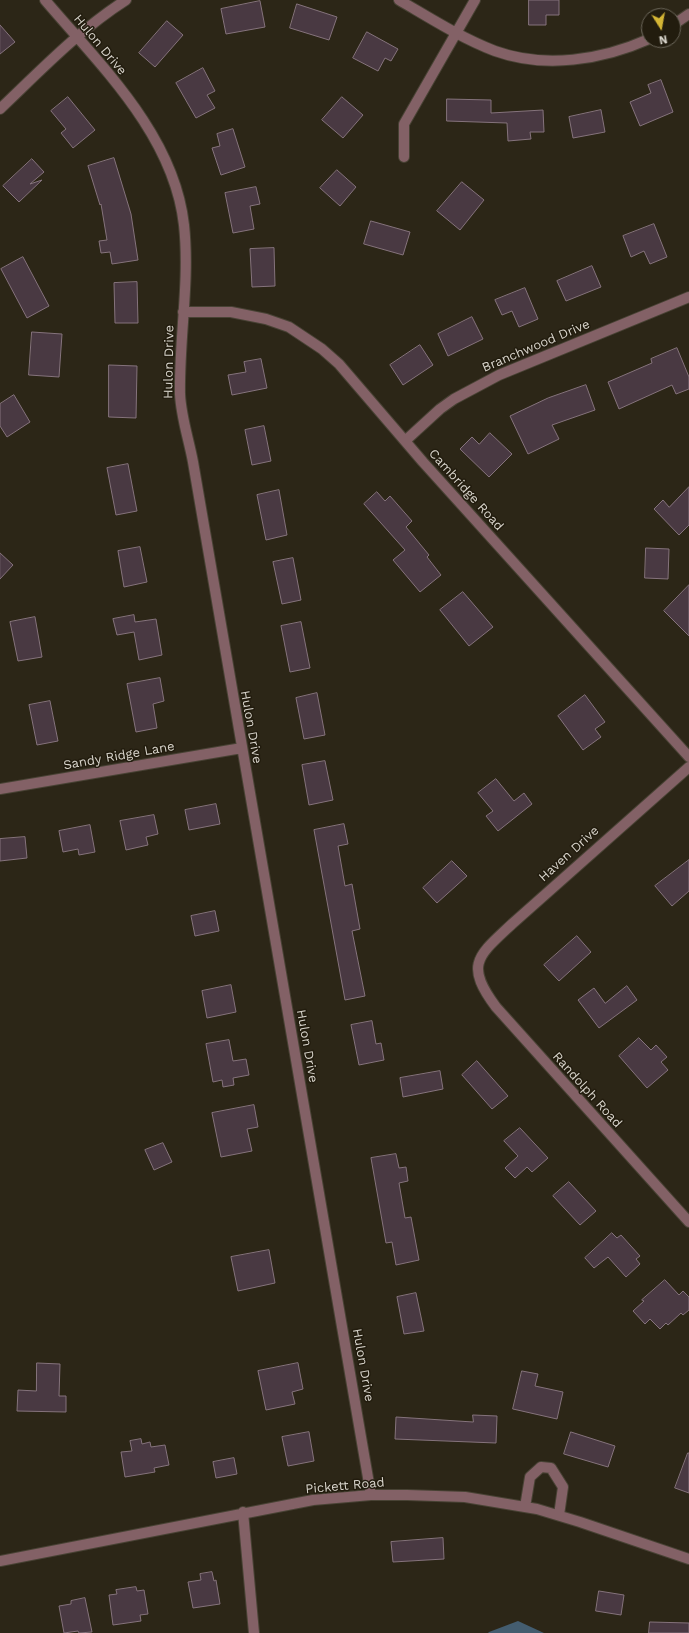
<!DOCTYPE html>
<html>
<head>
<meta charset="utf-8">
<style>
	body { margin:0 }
	#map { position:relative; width:689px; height:1633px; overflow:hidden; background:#2c2617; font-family:"Work Sans",sans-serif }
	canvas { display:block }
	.north { position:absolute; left:641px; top:8px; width:40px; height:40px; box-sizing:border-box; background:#221c0e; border:1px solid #6b665a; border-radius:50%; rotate:169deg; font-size:11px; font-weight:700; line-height:16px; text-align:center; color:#d8d4cb }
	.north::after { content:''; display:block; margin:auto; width:14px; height:18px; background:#d4b535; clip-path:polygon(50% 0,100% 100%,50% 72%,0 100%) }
</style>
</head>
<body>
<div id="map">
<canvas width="689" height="1633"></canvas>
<div class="north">N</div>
</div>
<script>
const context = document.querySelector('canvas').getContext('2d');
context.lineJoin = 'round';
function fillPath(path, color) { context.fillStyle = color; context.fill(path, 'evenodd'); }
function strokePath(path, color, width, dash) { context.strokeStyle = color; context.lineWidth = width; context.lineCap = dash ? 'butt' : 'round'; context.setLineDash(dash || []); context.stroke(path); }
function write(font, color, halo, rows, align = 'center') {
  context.font = font + ' "Work Sans",sans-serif'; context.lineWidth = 3; context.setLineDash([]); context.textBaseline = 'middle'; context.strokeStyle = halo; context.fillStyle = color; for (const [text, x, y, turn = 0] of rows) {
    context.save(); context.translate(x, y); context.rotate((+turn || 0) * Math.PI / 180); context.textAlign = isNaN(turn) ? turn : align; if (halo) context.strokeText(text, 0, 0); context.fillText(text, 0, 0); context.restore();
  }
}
fillPath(new Path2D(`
	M518,1621L544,1633H488L489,1632Z`), '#445d6f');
const building = new Path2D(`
	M529,0H559V15H546V25H529Z
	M260,1L265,27L226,34L221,9Z
	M297,4L337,17L329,40L290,28Z
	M167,21L183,35L155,67L139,53Z
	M0,25L15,42L0,54Z
	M367,32L398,49L391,61L385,58L378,71L353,58Z
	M203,68L215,91L207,95L215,108L196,118L176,83Z
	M661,80L673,112L640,126L630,102L651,93L648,85Z
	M68,97L95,130L73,148L61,133L66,129L51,111Z
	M342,97L363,115L343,138L322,120Z
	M447,99L491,100V113L543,110L544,132H530L531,139L508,141L507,123L447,121Z
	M601,110L605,132L573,138L569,117Z
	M233,129L245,167L221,175L212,148L220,146L217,134Z
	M114,158L131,214L138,260L112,264L110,252L101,253L99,241L107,240L101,204L100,205L88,166Z
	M32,159L44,172L30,184L42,180L19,202L3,186Z
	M337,170L356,187L340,206L320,188Z
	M462,182L484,200L460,230L437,211Z
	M256,187L260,204L250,206L254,229L233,233L225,193Z
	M371,221L410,232L403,255L364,244Z
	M654,224L667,257L650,264L644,251L631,257L623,236Z
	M274,248L275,286L252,287L250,249Z
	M23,257L49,306L27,318L1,269Z
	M592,266L601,287L566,301L557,281Z
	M137,282L138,323H115L114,283Z
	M525,288L538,319L519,327L512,311L502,315L495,300Z
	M472,317L483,339L448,356L438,334Z
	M32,332L62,334L59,377L29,375Z
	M420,345L433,365L403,385L390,365Z
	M677,348L689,377V389L676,394L672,385L619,409L608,382L652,363L651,359Z
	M261,359L267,388L232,395L228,375L246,372L244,362Z
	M109,365L137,366L136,418L109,417Z
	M586,385L595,410L552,425L559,439L528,454L510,416L548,398Z
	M14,395L30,422L7,437L0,426V404Z
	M264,426L271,461L252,465L245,430Z
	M490,433L512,454L489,477L460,449L472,437L479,444Z
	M128,464L137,511L116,515L107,468Z
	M689,487V525L679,535L654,509L663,500L669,507Z
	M279,490L287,535L266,540L257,495Z
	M377,492L385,501L390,496L412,521L406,527L429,555L427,557L441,575L420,592L393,560L405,550L364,504Z
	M140,547L147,582L124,587L118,551Z
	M646,548L669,549L668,579L645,578Z
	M0,553L13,565L0,579Z
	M293,558L301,600L282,604L273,562Z
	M689,585V636L664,611Z
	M463,592L493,627L469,646L440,610Z
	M134,615L135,622L156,619L162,655L139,660L134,632L117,635L113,619Z
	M35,617L42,657L18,661L10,622Z
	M301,622L310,668L290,672L281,626Z
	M160,678L164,701L153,704L157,728L136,732L127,684Z
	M317,693L325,735L304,739L296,698Z
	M585,695L605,722L595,729L601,737L583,750L558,716Z
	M50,701L58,741L37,745L29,705Z
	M325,761L333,800L309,805L302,765Z
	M496,779L514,801L524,793L532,804L498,831L486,816L493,811L478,793Z
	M216,804L220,824L189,830L185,810Z
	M154,815L158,834L146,837L148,845L126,850L120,821Z
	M344,824L348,844L338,846L345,886L352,884L360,929L352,931L365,996L345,1000L314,830Z
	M90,825L95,852L79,855L78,849L63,852L59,831Z
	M25,837L27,858L0,861V839Z
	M689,860V891L672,906L655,886Z
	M452,861L467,876L437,903L423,888Z
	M215,911L219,931L195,936L191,916Z
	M577,936L591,952L559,981L544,965Z
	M231,985L236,1012L207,1018L202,991Z
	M627,986L637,1000L599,1028L578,1000L594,988L605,1003Z
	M372,1021L376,1044L381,1043L384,1060L359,1065L351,1025Z
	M639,1038L651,1050L656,1045L667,1057L661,1062L668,1070L647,1088L619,1056Z
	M229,1040L233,1061L246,1059L249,1075L233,1078L234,1085L223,1087L222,1080L213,1082L206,1044Z
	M477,1061L508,1096L492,1109L462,1075Z
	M440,1071L443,1089L403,1097L400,1078Z
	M254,1105L258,1127L247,1129L252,1151L221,1157L212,1113Z
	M520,1128L548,1158L532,1172L527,1167L515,1178L505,1168L518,1156L504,1141Z
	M163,1143L172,1162L154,1170L145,1150Z
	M396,1154L399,1168L406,1167L408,1181L399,1183L405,1218L411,1217L419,1260L396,1265L392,1242L386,1243L371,1158Z
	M569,1182L596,1211L580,1225L553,1196Z
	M612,1233L617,1238L621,1235L640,1256L636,1259L640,1264L626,1277L608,1257L594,1268L585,1258Z
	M269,1250L275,1283L238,1291L231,1257Z
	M665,1280L679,1295L683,1291L689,1297V1310L683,1315L681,1313L668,1325L666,1323L660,1329L650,1319L645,1324L633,1311L644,1301L642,1300Z
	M416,1293L424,1331L404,1334L397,1297Z
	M37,1363L60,1364L59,1396H66V1412L17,1411L18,1390L36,1391Z
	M298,1363L303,1389L292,1392L295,1404L266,1410L258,1371Z
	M522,1371L538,1374L535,1386L563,1392L557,1419L513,1409Z
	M473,1415L497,1416L496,1443L395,1439L396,1417L473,1422Z
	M309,1432L314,1461L288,1466L282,1437Z
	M571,1432L615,1446L608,1467L564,1454Z
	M141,1439L142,1444L150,1442L151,1447L165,1445L169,1465L154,1468L155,1472L125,1477L121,1452L132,1451L130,1441Z
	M688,1453H689V1493L675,1488Z
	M234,1458L237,1474L216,1478L213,1462Z
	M443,1538L444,1559L393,1562L391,1542Z
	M212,1572L214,1581L216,1580L220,1604L193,1608L188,1582L201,1580L200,1574Z
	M136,1587L137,1591L144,1590L148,1614L140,1615L141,1621L113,1625L109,1595L117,1594L116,1590Z
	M599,1591L624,1595L621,1615L596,1611Z
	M85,1598L92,1632L79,1633L78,1631L64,1633L59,1606L71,1604V1601Z
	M650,1622L689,1623V1633H649Z`);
fillPath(building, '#493942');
strokePath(building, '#85737c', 1);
const minor = new Path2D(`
	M45,0C101,66 174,135 184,225C190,281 179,338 180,394C181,417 189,440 193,462L371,1495
	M399,0C430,18 461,38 495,51C545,69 602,60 649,39
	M673,25L689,14
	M0,109C40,71 79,30 126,0
	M404,157V124L475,0
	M183,312H231L266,319L289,327L322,349L339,364L423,462L689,757
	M405,441L440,409L454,399L499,375L689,297
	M689,767L512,924C478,956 464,964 496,1007L689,1222
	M0,789L242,748
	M525,1507L530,1477L541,1467L551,1468L563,1487L559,1515
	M243,1512L254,1633
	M0,1561L313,1500L371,1495H407L465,1497L537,1509L580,1522L689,1559`);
strokePath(minor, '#484234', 12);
strokePath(minor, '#836166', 10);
write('13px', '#d8d4cb', '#221c0e', [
	["Hulon Drive",100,45,50],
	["Branchwood Drive",536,346,-23],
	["Hulon Drive",169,362,-89],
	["Cambridge Road",466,490,48],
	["Hulon Drive",251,727,80],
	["Sandy Ridge Lane",119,756,-10],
	["Haven Drive",569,854,-42],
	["Hulon Drive",307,1046,80],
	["Randolph Road",587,1090,48],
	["Hulon Drive",363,1365,80],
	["Pickett Road",345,1486,-5]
]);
</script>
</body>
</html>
